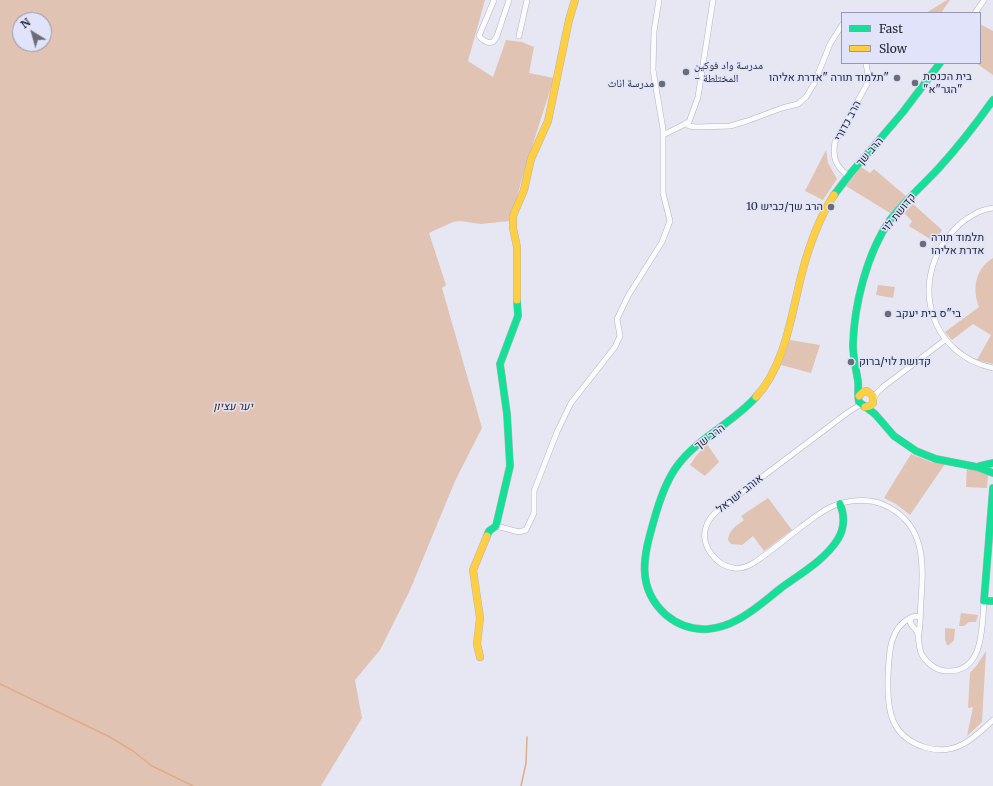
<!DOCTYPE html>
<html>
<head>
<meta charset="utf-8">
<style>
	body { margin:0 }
	#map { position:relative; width:993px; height:786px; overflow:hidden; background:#e6e7f3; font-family:Merriweather,serif }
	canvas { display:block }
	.legend { position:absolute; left:841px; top:12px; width:140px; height:52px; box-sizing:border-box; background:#e0e3f9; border:1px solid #9699ab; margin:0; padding:5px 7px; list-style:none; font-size:12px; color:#272936 }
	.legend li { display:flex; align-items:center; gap:8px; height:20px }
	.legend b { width:20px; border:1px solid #9699ab }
	.north { position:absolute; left:12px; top:12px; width:40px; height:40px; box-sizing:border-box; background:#e0e3f9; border:1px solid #9699ab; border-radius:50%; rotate:323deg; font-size:11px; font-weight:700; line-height:16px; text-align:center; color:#272936 }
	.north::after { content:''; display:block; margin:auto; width:14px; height:18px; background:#6a6c78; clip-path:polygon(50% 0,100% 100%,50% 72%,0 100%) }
</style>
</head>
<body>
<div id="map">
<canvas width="993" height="786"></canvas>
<ul class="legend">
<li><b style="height:5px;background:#16e098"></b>Fast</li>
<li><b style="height:5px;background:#ffcf43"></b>Slow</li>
</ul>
<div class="north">N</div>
</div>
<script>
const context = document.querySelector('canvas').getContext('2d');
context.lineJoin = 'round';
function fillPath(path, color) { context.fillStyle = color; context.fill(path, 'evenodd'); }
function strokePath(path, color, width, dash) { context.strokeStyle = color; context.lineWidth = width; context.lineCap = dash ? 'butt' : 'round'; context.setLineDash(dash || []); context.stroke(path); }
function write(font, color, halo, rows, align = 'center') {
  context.font = font + ' Merriweather,"Noto Naskh Arabic",Heebo,serif'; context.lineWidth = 3; context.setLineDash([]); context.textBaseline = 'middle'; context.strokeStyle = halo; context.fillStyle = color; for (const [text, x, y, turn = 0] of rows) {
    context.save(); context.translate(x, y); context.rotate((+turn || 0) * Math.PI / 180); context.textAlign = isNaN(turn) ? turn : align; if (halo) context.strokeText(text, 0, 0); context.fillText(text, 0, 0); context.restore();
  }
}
fillPath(new Path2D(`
	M0,0H485L468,61L493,77L506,40L522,42L534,47L529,73L554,78L523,175L510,221L481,224L460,221L453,222L429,233L446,285L442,288L482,428L455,481L410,590L380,650L355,680L362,718L321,786H0ZM20,20H44V44H20Z
	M947,0H950L941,13H926Z
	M980,24L993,31V75L976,63H980Z
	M826,150L828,163L837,179L823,200L805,191Z
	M861,167L870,173L874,169L907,197L890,213L846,186Z
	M913,204L942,230L935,242L909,226L912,221L904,213Z
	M993,258V364L977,360L991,335L973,324L952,340L945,332L979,307C972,289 975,269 993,258Z
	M878,285L895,287L893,298L876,295Z
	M790,340L820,345L811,373L781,365Z
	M707,444L719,462L705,476L690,465L696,456Z
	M911,454L931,462L945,464L910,515L896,504L884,498Z
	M967,467L987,473L988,475L987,488L966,487Z
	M768,498L792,530L764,551L753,536L742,545L731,544L728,540C729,530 736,526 744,520L741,516Z
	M961,613L978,615L976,622H969L964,626H959Z
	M945,628L955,629L954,640L949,645H947L945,640Z
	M986,651L982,722L967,736L973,707L968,708L970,673L977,665Z`), '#e0c3b3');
strokePath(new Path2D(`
	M0,684L108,736L133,751L152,766L193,786
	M521,786L526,763L527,737`), '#deac8b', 1.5);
const street = new Path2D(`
	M494,0L479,36C482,40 488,44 493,42L497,36L509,0
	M975,13L984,0
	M519,36L527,0
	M686,123L689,126L696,127L730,126L747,121L782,108L798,104L806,97L814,84L830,44L842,25
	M663,135L689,122L698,97L713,0
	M848,176C836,166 832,158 835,142L867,84L868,75L866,63
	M993,208C986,209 979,211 973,215C963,220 955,228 948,237C910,285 931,355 993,368
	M874,399L876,394L883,387L945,340
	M861,405L858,406L847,413L717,511C712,516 708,520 706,527C700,545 716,566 734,568C742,569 749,566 755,562C771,551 786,539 801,527C811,520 820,512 831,507C846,500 867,498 882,504C925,522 924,561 921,600C920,614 921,625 918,639
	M496,526L519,532L526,530L534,513V491L557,432L571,403L615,347L620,336L617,319L628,296L662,242L670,221L663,193V129L653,70L654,31L659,0
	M912,617C907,624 914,626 917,632C920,640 918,648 922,655C928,664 937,671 948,671C984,672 982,626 984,601
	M920,618C917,615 914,616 910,618C888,629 889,657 888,678C887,709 890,736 924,747C955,757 973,739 993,720`);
const fast = new Path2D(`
	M993,100C976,124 958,147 938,169C922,186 904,202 890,220C867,253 854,305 853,345C853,357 856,369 858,381C859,388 857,395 859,402L875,414L894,436L916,451L936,459L977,467L993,473
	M834,195L850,174L903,112L940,63
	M756,397C732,424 695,439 675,469C665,484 659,502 654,520C644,555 635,587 666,615C678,625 692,630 708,629C718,628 728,625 737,620C753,612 767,599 781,588C800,574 825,560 838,539C845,527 845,516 840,504
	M980,466L993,463
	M993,488L984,601H993
	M487,536L489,531L496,526L510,466L507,414L500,364L518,316L517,300`);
const slow = new Path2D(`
	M517,300V247L513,228V216L524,190L531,159L548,121L569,20L575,0
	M859,396L863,392L867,391L873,396V403L870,406L865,407
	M756,397C786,364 791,315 802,273C809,246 819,218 834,195
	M480,657L477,644L480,618L473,570L487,536`);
strokePath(street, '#b2b3bf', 6);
strokePath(fast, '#b2b3bf', 8);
strokePath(slow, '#b2b3bf', 8);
strokePath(street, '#fbfbfd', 5);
strokePath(fast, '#16e098', 7);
strokePath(slow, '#ffcf43', 7);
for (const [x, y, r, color] of [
	[686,72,4,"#6a6c78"],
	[897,78,4,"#6a6c78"],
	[915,83,4,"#6a6c78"],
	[662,84,4,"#6a6c78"],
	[831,207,4,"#6a6c78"],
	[923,244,4,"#6a6c78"],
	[888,314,4,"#6a6c78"],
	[851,362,4,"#6a6c78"]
]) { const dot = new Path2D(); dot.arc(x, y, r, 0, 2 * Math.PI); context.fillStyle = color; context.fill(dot); strokePath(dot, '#e0e3f9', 1.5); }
write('11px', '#272936', '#e0e3f9', [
	["مدرسة واد فوكين",694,66],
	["- المختلطة",694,79],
	["בית הכנסת",923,77],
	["\"הגר\"א\"",923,90],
	["תלמוד תורה \"אדרת אליהו\"",889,78,"right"],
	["مدرسة اناث",654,84,"right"],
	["הרב שך/כביש 10",823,207,"right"],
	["תלמוד תורה",931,238],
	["אדרת אליהו",931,251],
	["בי\"ס בית יעקב",896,314],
	["קדושת לוי/ברוק",859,362]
], 'left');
write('11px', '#272936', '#e0e3f9', [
	["הרב כדורי",848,121,-62],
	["הרב שך",870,152,-49],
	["קדושת לוי",899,213,-51],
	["הרב שך",710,437,-37],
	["אוהב ישראל",740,494,-38]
]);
write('italic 11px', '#43260f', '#e0e3f9', [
	["יער עציון",233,407]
]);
</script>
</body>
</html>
